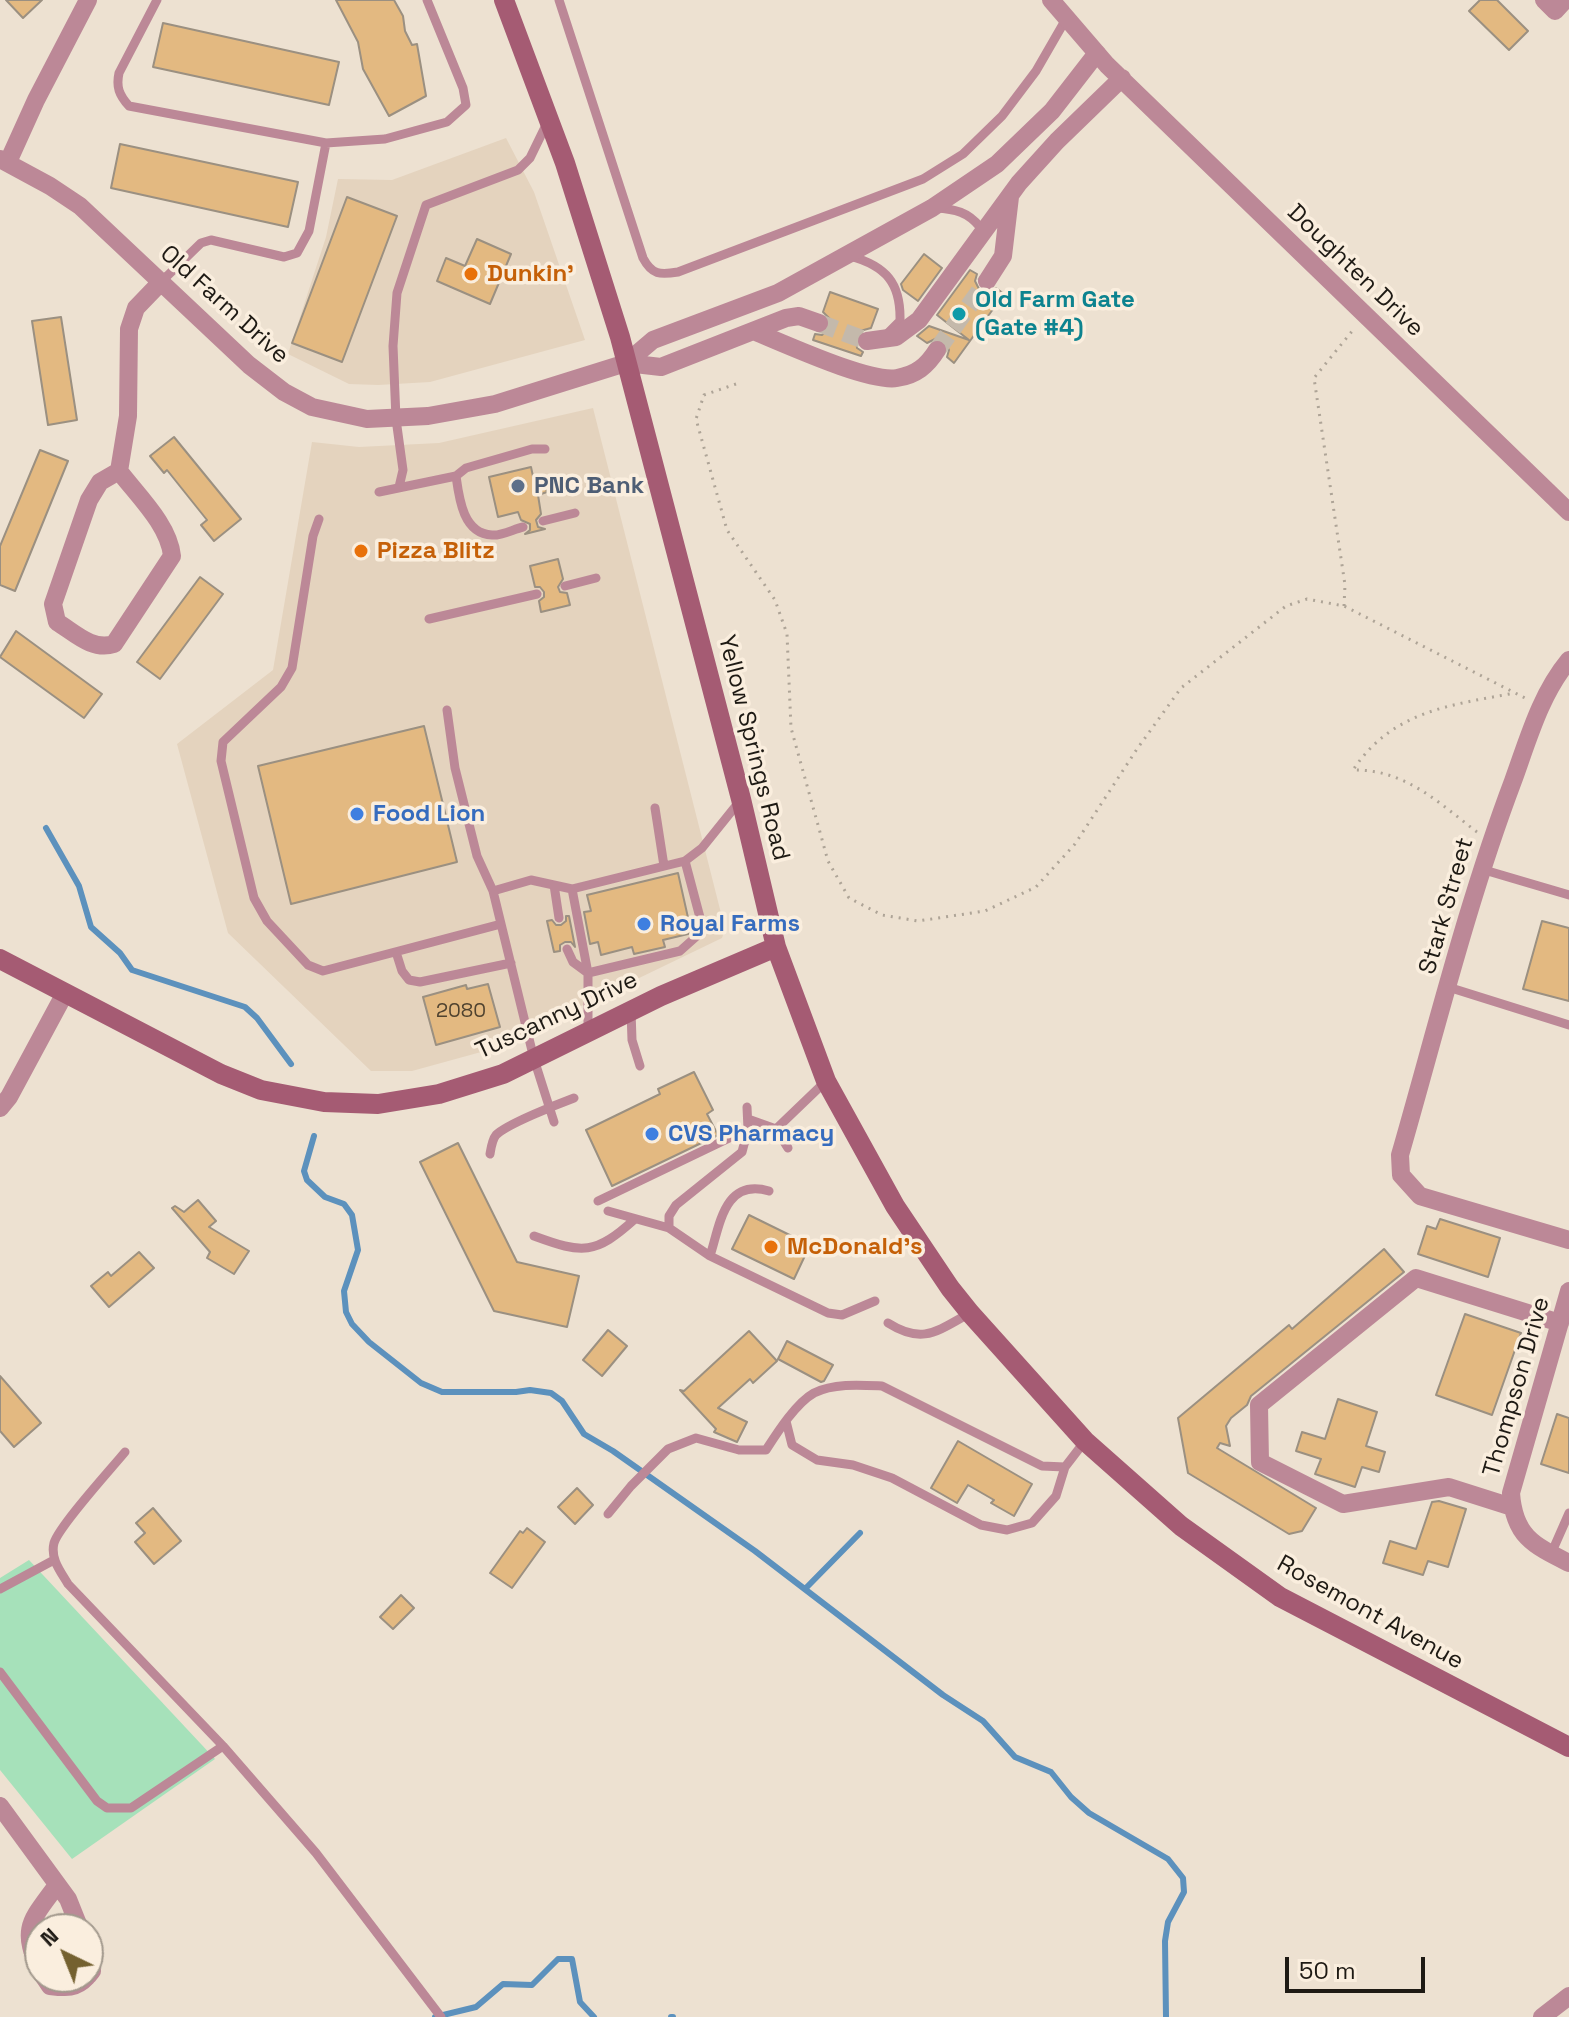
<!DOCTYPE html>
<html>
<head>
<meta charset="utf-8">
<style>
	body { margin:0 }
	#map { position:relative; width:1569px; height:2017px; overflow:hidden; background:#ede1d1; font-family:"Space Grotesk",sans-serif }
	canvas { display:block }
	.north { position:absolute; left:24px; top:1913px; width:80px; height:80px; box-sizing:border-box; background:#faeede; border:2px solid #a2998d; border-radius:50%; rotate:317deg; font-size:22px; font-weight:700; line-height:32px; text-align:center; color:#1e1a14 }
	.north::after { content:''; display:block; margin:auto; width:28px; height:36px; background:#746130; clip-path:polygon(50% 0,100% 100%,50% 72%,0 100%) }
	.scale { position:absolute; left:1285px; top:1957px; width:140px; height:36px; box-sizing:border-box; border:4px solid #1e1a14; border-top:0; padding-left:10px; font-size:24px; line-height:28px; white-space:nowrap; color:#1e1a14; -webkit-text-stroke:6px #faeede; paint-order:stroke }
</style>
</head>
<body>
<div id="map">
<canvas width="1569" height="2017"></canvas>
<div class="north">N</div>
<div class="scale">50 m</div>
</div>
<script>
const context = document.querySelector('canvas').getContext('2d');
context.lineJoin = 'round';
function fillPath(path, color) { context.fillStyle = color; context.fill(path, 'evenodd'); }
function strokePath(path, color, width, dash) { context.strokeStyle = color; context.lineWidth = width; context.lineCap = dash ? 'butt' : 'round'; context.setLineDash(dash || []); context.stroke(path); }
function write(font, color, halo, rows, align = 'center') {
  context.font = font + ' "Space Grotesk",sans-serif'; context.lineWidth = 7; context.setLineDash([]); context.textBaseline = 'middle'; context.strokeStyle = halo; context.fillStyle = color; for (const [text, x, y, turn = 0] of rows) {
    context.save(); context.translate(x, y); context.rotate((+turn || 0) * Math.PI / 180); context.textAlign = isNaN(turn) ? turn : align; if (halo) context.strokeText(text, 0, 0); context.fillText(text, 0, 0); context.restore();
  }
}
fillPath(new Path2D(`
	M506,138L534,192L585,340L430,382L378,385L349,384L288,354L326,237L338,179L392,180Z
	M593,408L725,929L722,938L492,1049L412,1071H371L228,933L177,744L273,670L312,442L359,447L439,443Z`), '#e4d3be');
fillPath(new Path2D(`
	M29,1560L215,1759L72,1859L0,1770V1578Z`), '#a6e1ba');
strokePath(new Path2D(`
	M46,828L79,886L91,927L120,953L132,970L245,1007L257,1018L291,1064
	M314,1136L304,1171L307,1180L325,1197L344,1204L352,1215L358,1250L344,1291L346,1312L352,1324L369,1342L421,1383L442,1392H516L530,1390L551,1393L562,1401L584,1434L613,1451L755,1551L943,1695L983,1721L1015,1757L1051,1772L1071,1797L1089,1813L1168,1859L1183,1878L1184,1892L1168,1922L1165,1941L1166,2017
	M805,1589L860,1533
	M435,2017L476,2007L503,1984L532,1985L558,1959H572L580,2002L594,2017
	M671,2017H673`), '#5c91bd', 6);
const building = new Path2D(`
	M6,0H42L23,18Z
	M336,0H394L403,16L405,31L412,45L417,44L426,96L389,116L363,69L358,42Z
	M1480,0H1497L1528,31L1509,50L1469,11Z
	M163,23L339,62L329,105L153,67Z
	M120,144L298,182L288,227L111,188Z
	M347,197L397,216L342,362L292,343Z
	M477,239L511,254L490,304L437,281L446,258L465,266Z
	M924,254L942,268L918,301L903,290L901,284Z
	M970,270L977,274L975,281L980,291L987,293L996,288L1004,294L954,363L947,357L949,350L944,341L937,338L927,343L917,336L929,326L969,340L937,315Z
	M830,292L878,309L871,328L860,331L856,337L857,348L863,352L861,356L813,340L815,334L822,335L830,328L831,320L823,312Z
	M61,317L77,420L48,425L32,321Z
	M174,437L241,519L214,541L201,525L207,520L167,470L164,473L150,456Z
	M40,450L68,461L15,591L0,585V546Z
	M531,467L534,481L543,478L547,492L538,495L541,514L536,520L538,527L545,529L525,534L530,530V524L521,520L518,512L498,517L489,477Z
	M558,559L563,579L558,587L560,592L567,593L570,605L541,612L539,601L544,597V592L540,587H535L530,566Z
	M200,577L223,594L160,679L137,662Z
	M16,631L102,694L84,718L0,657Z
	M424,726L457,862L291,904L258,766Z
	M678,873L691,931L688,934L663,940L665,947L634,954L632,947L601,955L598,942L590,944L584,912L591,911L587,895Z
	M566,916H569L575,947L571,942H565L560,945V951L554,952L547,921L552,920L556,925H561L566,921Z
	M1542,921L1569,928V1001L1523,989Z
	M488,984L500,1027L436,1045L423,997L466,985L467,989Z
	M694,1072L713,1110L707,1114L718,1135L612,1186L586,1130L660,1094L658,1089Z
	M458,1143L517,1262L579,1276L567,1327L494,1311L420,1162Z
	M198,1200L216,1221L209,1227L249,1251L234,1274L207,1258L210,1252L172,1208L175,1206L184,1212Z
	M749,1215L810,1245L794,1279L732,1249Z
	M1440,1219L1500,1238L1488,1277L1418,1254L1427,1226L1436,1229Z
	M1384,1249L1404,1272L1251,1396L1247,1405L1231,1418L1226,1426L1230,1446L1220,1443L1217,1448L1316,1508L1302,1531L1289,1534L1188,1473L1178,1418L1289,1325L1292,1329Z
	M139,1252L154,1268L109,1307L91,1286L108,1272L111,1276Z
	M1465,1314L1521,1333L1492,1415L1436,1395Z
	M608,1330L627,1346L602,1376L583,1360Z
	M749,1331L777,1361L753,1383L750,1379L718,1408L747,1422L737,1442L714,1432L716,1429L680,1390L684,1391Z
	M787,1341L833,1365L824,1381L821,1382L778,1359Z
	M0,1376L41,1423L14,1447L0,1431Z
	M1338,1399L1377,1412L1366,1446L1385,1452L1379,1472L1362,1467L1355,1487L1315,1474L1321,1459L1296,1451L1302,1432L1325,1439Z
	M1557,1414L1569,1418V1473L1541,1464Z
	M958,1441L1032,1484L1014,1516L991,1503L994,1500L968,1485L957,1503L931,1488Z
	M577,1488L593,1505L575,1524L558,1507Z
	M1439,1501L1466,1509L1448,1567L1428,1561L1423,1575L1383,1563L1390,1541L1416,1549L1432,1502Z
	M153,1508L181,1541L154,1564L135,1542L145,1533L136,1523Z
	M527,1528L545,1542L512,1588L490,1573L520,1531L523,1533Z
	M401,1595L414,1608L393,1629L380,1617Z`);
fillPath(building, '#e3b981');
strokePath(building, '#9b9081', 2);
strokePath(new Path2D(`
	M819,323L867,341
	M937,350L987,281`), '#c4b9ab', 18, [18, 9]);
strokePath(new Path2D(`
	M736,384L704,395L696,419L727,530L775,600L787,634L791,728L828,861L849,898L882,915L918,921L985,911L1036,887L1075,844L1137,749L1181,688L1286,606L1307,599L1344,606L1527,699
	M1344,606L1345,585L1314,378L1353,330
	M1477,832C1439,803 1405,769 1353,770C1392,711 1450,705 1515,693`), '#aea497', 3, [2, 6]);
strokePath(new Path2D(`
	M157,0L119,73C116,87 119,95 129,106L326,143L385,139L447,122L466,105L463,88L427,0
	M559,0L643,258C652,275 660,275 678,272L923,179L963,154L1002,116L1036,71L1066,19
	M936,208C955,209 968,212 980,227V233
	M850,256C886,266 901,283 900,321L885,336
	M162,281L201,243L211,240L284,257L297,253L309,231L326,143
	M456,476C459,498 463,534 492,535C501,536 514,529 523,527
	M399,487L403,470L396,419L393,346L397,293L426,205L518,170L530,158L548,121
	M379,492L456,476L466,468L532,449H545
	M319,519L313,536L292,668L281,687L223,742L221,761L254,898L267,921L308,965L323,971L501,924
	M543,521L575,513
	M565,586L596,578
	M429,619L537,594
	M447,710L455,768L477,856L493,891L534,1059L554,1122
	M655,808L664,866
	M1481,869L1569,895
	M554,885L559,918
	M572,889L588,973V1033
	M493,891L531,880L572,889L685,861L702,848L739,802
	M567,949L573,962L588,973L680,951L698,935L702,925L685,861
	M396,952L402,971L409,980L420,982L511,963
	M1448,987L1569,1025
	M631,1011L632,1040L640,1066
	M748,1119L776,1129
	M788,1148L776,1129L826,1081
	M490,1154C491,1148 492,1140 496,1135C507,1124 558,1104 574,1098
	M769,1191C724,1178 720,1225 710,1256L828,1313L842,1315L875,1301
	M598,1201L748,1129
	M608,1211L669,1228L710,1256
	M669,1228V1216L676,1205L742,1152L748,1129L747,1107
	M534,1236C583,1254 595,1255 635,1219
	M888,1323C923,1345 937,1331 970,1313
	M786,1421L792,1445L817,1460L853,1465L892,1478L981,1525L1007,1530L1032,1523L1056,1496L1065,1467L1085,1441
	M125,1452C111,1469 59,1526 54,1543C50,1559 61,1572 68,1584L223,1746L316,1853L441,2017
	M608,1514L631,1486L668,1449L696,1438L739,1450H766C777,1433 796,1403 814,1393C834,1383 861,1385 882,1386L1042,1466L1065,1467
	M1551,1554L1569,1513
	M0,1589L54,1560
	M0,1672L97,1801L107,1808H131L223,1746`), '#bc8897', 9);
strokePath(new Path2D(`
	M1051,0L1107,65L1569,512
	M1544,0L1555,11L1565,0
	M0,159L50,186L80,206L249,365L284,392L312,407L367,419L428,416L495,404L626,363L653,340L778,293L932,208L997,164L1052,111L1097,53
	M8,162L36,100L88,0
	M987,281L1003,256L1010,197
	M753,331C783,343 869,383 897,378C916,375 927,366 937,350
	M867,341L896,337L919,320L1019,183L1057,141L1122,78
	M626,363L661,367L786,318L799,316L819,323
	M119,471L100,482L89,500L53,604L57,622C75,633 92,651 114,644L172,556C169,525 138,496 119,471L128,416L129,329L136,308L162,281
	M1569,660C1540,695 1528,740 1513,781C1467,903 1436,1030 1400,1155L1401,1175L1420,1196L1569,1240
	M0,1108L9,1097L65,993
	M1569,1291L1511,1493C1514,1536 1533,1545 1569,1563
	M1512,1507L1449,1487L1343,1504L1260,1462L1259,1405L1416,1278L1560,1323
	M0,1806L68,1899L80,1929
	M88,1947L92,1971L88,1976
	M40,1971C20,1927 31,1921 57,1885
	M44,1977L50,1986C66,1988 76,1989 87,1977
	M1542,2017L1569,1996`), '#bc8897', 18);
strokePath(new Path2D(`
	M504,0L565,163L620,337L741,799L776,947L826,1081L895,1206L950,1288L970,1313L1085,1441L1181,1526L1280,1597L1569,1747
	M0,959L221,1074L261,1090L324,1102L378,1104L439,1094L503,1074L661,996L776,947`), '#a55b73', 20);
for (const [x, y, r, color] of [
	[471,274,8,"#e8710a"],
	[959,314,8,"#0f9aa8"],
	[518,486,8,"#5c6f8a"],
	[361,551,8,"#e8710a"],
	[357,814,8,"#3f7fe0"],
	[644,924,8,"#3f7fe0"],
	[652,1134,8,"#3f7fe0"],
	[771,1247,8,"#e8710a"]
]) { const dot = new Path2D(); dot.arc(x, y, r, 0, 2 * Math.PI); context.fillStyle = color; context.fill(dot); strokePath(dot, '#faeede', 3); }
write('20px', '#4f422f', null, [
	["2080",461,1012]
]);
write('24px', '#1e1a14', '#faeede', [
	["Doughten Drive",1355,271,44],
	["Old Farm Drive",224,305,42],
	["Yellow Springs Road",753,748,76],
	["Stark Street",1447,906,-74],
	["Tuscanny Drive",557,1016,-25],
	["Thompson Drive",1517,1387,-74],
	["Rosemont Avenue",1370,1613,29]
]);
write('bold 24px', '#c56008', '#faeede', [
	["Dunkin'",487,274],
	["Pizza Blitz",377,551],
	["McDonald's",787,1247]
], 'left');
write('bold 24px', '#0d838f', '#faeede', [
	["Old Farm Gate",975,300],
	["(Gate #4)",975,328]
], 'left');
write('bold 24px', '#4e5e75', '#faeede', [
	["PNC Bank",534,486]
], 'left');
write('bold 24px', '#366cbe', '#faeede', [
	["Food Lion",373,814],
	["Royal Farms",660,924],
	["CVS Pharmacy",668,1134]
], 'left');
</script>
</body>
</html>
